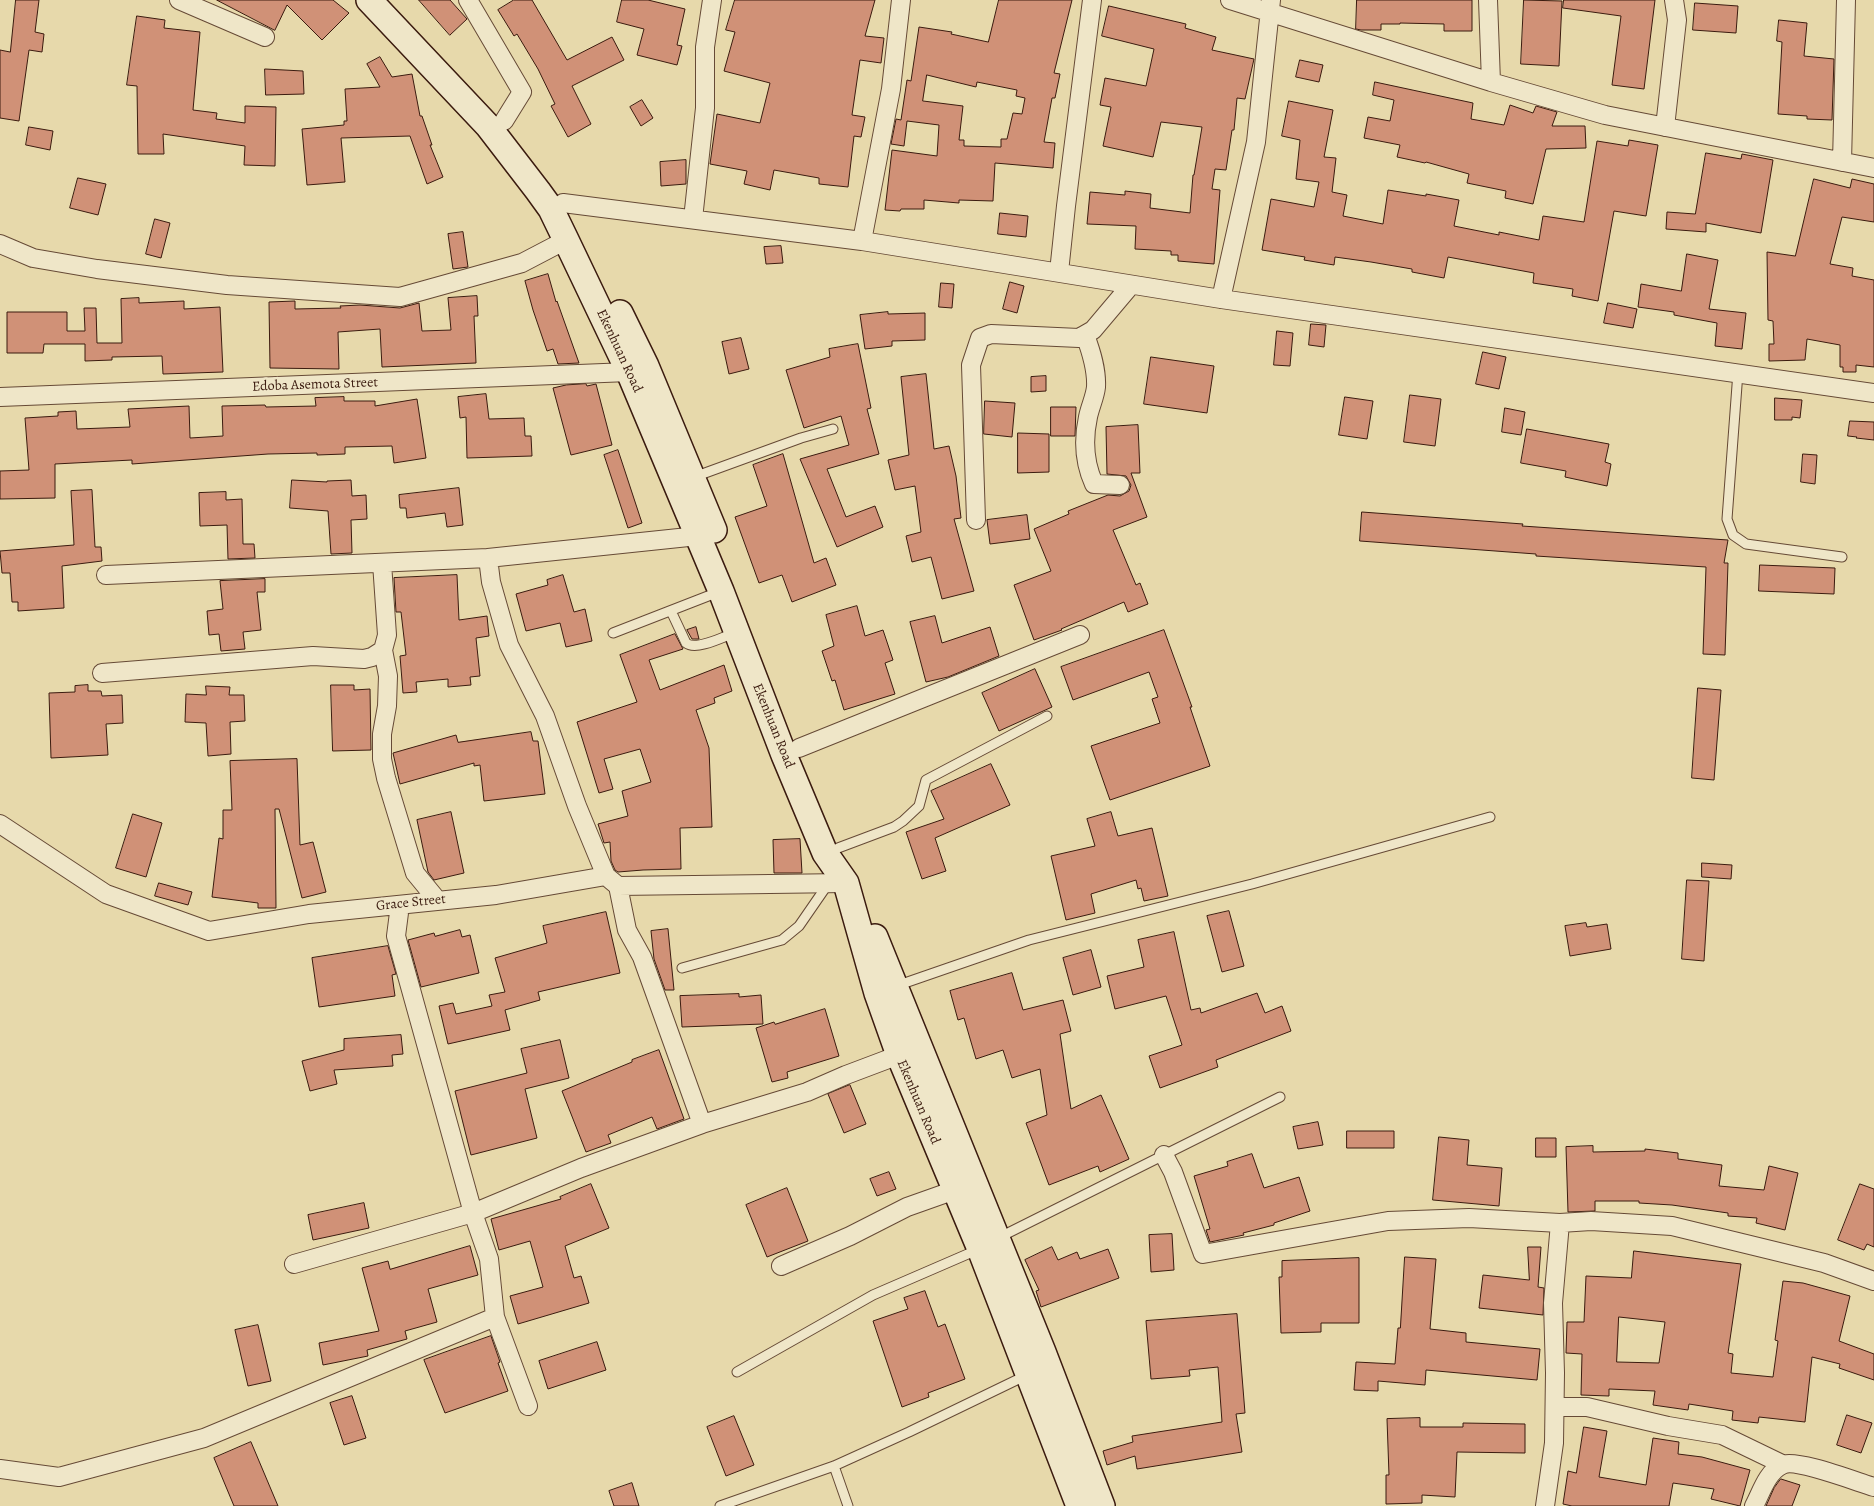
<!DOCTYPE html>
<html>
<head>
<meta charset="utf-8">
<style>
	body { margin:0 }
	canvas { display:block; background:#e7d9ab }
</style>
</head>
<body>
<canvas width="1874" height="1506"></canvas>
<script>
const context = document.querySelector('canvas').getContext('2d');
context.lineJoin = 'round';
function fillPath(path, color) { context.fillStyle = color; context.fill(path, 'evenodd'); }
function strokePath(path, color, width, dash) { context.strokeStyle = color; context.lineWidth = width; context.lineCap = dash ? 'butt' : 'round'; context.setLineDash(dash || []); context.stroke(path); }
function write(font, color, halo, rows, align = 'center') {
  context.font = font + ' Alegreya,serif'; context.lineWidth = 5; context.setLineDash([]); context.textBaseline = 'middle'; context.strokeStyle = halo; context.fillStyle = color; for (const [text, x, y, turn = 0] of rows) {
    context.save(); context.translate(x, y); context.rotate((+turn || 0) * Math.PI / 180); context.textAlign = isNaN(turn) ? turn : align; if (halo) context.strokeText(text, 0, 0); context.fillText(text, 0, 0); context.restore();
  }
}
const building = new Path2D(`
	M16,0H39L35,32L44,34L42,52L29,50L19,121L0,118V50L10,52Z
	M217,0H333L349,13L322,40L287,5L275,30Z
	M419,0H450L467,19L450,35Z
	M514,0H532L567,60L612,37L624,60L572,86L591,124L568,137L551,106L555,104L538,69L517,34L514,36L498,10Z
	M622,0H648L685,9L677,45L682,46L677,65L637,55L644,29L617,22Z
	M735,0H875L865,36L884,38L881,63L860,60L852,115L865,117L861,137L854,136L848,187L819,184V178L774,170L770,190L744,184L747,171L710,164L717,114L760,123L770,83L724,71L735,32L726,30Z
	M999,0H1072L1054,73L1060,74L1055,98H1052L1044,142L1055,143L1053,168L995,163L993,201L959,200V203L924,200V209H901L900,211L885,210L892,150L937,156L939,125L907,121L904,146L891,144L896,119L901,120L907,80L911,81L919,27L952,32L951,34L988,42ZM927,75L976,87L977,82L1017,90L1016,96L1025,98L1022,114L1013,113L1007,139H1001V147L964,146V140H959L963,106L923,101Z
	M1357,0H1472V31H1444V24L1400,23V24H1381V30H1361L1356,29Z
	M1524,0L1562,1L1559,66L1521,64Z
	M1564,0H1655L1644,89L1612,85L1621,16L1563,8Z
	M1695,3L1738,6L1736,33L1693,30Z
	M1109,6L1186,24L1185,28L1216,37L1212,50L1254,59L1245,99L1237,98L1234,130H1232L1226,170L1215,169L1212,189L1220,190L1214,264L1178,261V255H1171V251L1135,249L1136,226L1087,224L1090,192L1125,195V191L1151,194L1150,208L1190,213L1193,175H1194L1202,127L1161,122L1153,157L1103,146L1111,107L1100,105L1105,78L1146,86L1154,49L1102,36Z
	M137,16L165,20L164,28L200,32L193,110L217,113L216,119L245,123V106L276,107L275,166L244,165L245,146L163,134L164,154H138L137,86L127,85Z
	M1779,20L1807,23L1804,56L1834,59L1832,120L1807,119V116L1778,114L1782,42L1777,41Z
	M380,57L392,77L412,74L420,116H422L432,145H430L443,177L427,184L410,136L341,138L345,182L307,185L302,129L344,125V121H347L345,89L380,87L367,64Z
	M1300,60L1323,65L1319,82L1296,77Z
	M265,69L303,71L304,94L266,95Z
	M1375,82L1473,103L1471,119L1504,125L1510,105L1533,113L1536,106L1557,112L1552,126H1585L1586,148L1546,149L1533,204L1505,198L1506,191L1467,183L1469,174L1426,162L1425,163L1397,157L1400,145L1364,138L1368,117L1390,121L1394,100L1373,95Z
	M642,100L653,118L641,126L630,107Z
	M1289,101L1333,110L1324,157L1336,158L1332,192L1347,195L1343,216L1383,224L1388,190L1426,196V194L1459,200L1454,226L1499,235V232L1539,240L1543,216L1584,222L1597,141L1628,146L1629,140L1658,145L1646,216L1614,211L1598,301L1572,296L1573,289L1533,283L1534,273L1448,257L1444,278L1412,272V269L1371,262L1335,257L1334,265L1304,260L1305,257L1262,250L1271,199L1314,207L1319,182L1296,179L1300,140L1282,136Z
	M29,127L53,131L50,150L26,145Z
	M1706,153L1741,159L1742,154L1773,160L1761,233L1706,223V232L1666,229L1667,212L1695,214Z
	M686,160V184L661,186L660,162Z
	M78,178L106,184L98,215L70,208Z
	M1814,179L1850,188L1852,179L1874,184V222L1842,217L1830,264L1853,268L1852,276L1874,280V367L1856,365V372H1843V367H1840V345L1807,339L1805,360L1769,361V344H1774L1773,321L1768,320L1767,252L1795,256Z
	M1000,213L1028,216L1026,237L998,234Z
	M155,219L170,223L161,258L146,254Z
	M463,232L468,267L453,269L448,234Z
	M781,246L783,263L766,264L764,247Z
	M1687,254L1718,260L1709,309L1746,313L1742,349L1715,346L1717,323L1674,315V312L1638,307L1641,284L1681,291Z
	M548,274L556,302L557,301L579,363L558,364L553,349L547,351L533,310L525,281Z
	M1010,282L1024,286L1017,313L1003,309Z
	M941,283L954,284L952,308L939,307Z
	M477,296L478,316H474L476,363L382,367L380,329L338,332L339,369L270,368L269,302L295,301V309L341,308L340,306L360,305L400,308L419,303L422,331L451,330L448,298Z
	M139,298V303L184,301V309L220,307L223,372L163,374L162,356L112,357V360L85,361V344H44L43,353H7V312H67V331H85L84,308H96L97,343H122L121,299Z
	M1608,303L1637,309L1633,328L1604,323Z
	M888,312V314L925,313V340L892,341V346L865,349L860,315Z
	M1311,324L1326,325L1324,347L1309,345Z
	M1277,331L1293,333L1290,366L1274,365Z
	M741,338L749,369L729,374L722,342Z
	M858,344L871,408L867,409L879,454L827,469L846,517L875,506L883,527L837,547L800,459L849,445L841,416L804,428L786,370L830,357L829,349Z
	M1483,352L1506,357L1499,389L1476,384Z
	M1151,357L1214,366L1207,413L1144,404Z
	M926,374L934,449L949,446L956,476L961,518L954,519L974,591L942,599L931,557L912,562L906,536L921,532L915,486L895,490L888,460L909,455L901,377Z
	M1046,376V391L1031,392V377Z
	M586,384L587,386L596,384L612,445L571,455L553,388L566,385Z
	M486,394L489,419L524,418L525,436H531L532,456L467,458L466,417L460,418L458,397Z
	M1410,395L1441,399L1435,446L1404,442Z
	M344,397V401H375V406L417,399L426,458L394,463L392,446L345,447V454L317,455V453L268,454L132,464V460L55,464V498L0,499V471L29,470L25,418L58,416V412L76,411L77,429L130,427L128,409L189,406L190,438L223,436L222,406L265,405L266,407L316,406L315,398Z
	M1345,397L1373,401L1367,439L1339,435Z
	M1775,398L1802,400L1800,418L1792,417V420H1775Z
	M985,401L1015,403L1012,437L984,434Z
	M1051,407H1076L1075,436H1051Z
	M1505,408L1525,412L1521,435L1502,432Z
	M1850,421L1874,422V440L1856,438L1857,437L1848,436Z
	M1138,425L1140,473H1131L1147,517L1113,530L1136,585L1140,583L1148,604L1128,612L1124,602L1061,629L1062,630L1034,640L1014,585L1051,571L1034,529L1069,514L1068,511L1108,495L1120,496L1129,491L1131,485L1126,476L1107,474L1106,427Z
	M1527,429L1609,444L1605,462L1611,464L1607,486L1565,477L1566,471L1521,463Z
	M1018,433L1049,434V472L1018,473Z
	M618,450L642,523L628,528L604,455Z
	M783,454L814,563L826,558L836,585L792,602L782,575L759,583L735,517L767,506L753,465Z
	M1803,454L1817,455L1815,484L1801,482Z
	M292,480L327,482V481L351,480L352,496L366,495L367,519L351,520L352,553L331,554L328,511L290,508Z
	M459,488L463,525L447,527L445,513L407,518L406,508H400L399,495Z
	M92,490L95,547H101L102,561L62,566L64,608L18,611V602H12L10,573H2L0,551L74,545L71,491Z
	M226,492V500L242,499L243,544H254L255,558L228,559L227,525L200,526L199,493Z
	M1362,512L1523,524L1522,526L1728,540L1724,563H1728L1725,655L1703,654L1706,567L1536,556V554L1360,541Z
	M1027,515L1030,539L990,544L987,520Z
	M1760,565L1835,568L1834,594L1759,591Z
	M457,575L459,620L487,616L489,636L476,638L480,676L470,677L471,685L448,687V679L416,682L417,692L403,693L400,656L406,655L401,612H396L394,578Z
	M563,575L574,612L585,609L592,641L566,647L560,623L526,631L516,594L548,585L547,580Z
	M265,579V592H257L261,630L243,632L245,649L221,651L219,634L209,635L207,611L223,609L220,581Z
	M857,606L865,636L883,630L893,660L885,663L895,694L844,710L835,680L832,681L822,651L834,646L826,615Z
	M935,616L942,643L990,627L999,656L948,677L926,682L910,622Z
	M696,627L699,639H692L687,630Z
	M1164,630L1192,707H1190L1210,766L1110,800L1091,746L1160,723L1152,699L1158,697L1149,672L1073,700L1061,667Z
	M675,634L683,649L649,660L660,690L724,665L732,691L714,698L715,703L696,710L709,748L712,827L680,828L681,869L643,870L618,872L615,870L611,861L610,842L604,843L598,824L628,816L622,791L651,782L640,749L604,759L613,789L599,793L577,722L637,702L620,655Z
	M1035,669L1052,707L999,731L982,693Z
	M88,685V691H101L102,696L122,695L123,723L106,724L108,755L51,758L49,693L75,692V686Z
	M331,685H354V690L370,689L371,750L333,751Z
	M206,686L230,687L229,695H244L245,721L230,722L231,754L208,756L206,723L185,722L186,694L206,695Z
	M1698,688L1721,690L1714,780L1692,778Z
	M531,732L533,741H538L545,794L484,801L480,765L474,766V763L400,784L393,753L456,735L458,742Z
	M297,759L300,845L313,842L326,892L302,898L279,809H275L276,908H258V903L212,897L219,838L223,839V810H232L230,761Z
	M991,764L1010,805L935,838L946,871L922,879L906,832L944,819L931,791Z
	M451,812L464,873L434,880L428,872L417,820Z
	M1111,812L1118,836L1152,828L1168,896L1144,901L1141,888L1138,889L1136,880L1091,894L1095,913L1066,920L1051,856L1095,846L1087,819Z
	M133,814L162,823L146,877L116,868Z
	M800,839L802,873H774L773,840Z
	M1702,863L1732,865L1731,879L1702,877Z
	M1687,880L1709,881L1704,961L1682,959Z
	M159,883L192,892L188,905L155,896Z
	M1229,911L1244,966L1222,972L1207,916Z
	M606,912L620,973L538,992L540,1000L505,1010L510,1030L448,1044L439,1006L453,1003L456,1014L492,1006L489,995L505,992L495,958L547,943L543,926Z
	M1586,923L1587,927L1607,924L1611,949L1570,956L1565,926Z
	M668,929L674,990H665L654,959L651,931Z
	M460,930L462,937L470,935L479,973L421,987L408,940L434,933L435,936Z
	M1174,932L1191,1010L1200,1008L1201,1013L1257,993L1265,1013L1282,1006L1291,1031L1216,1060L1218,1067L1160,1088L1149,1056L1182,1045L1166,996L1115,1009L1107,976L1144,967L1138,940Z
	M388,946L396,974L392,975L395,996L319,1007L312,958Z
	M1091,950L1101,987L1073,995L1063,958Z
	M1012,973L1023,1010L1063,1000L1071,1031L1060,1034L1071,1109L1101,1095L1129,1159L1100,1172L1098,1166L1049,1185L1026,1123L1047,1115L1040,1069L1012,1078L1003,1050L976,1059L964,1018L958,1020L950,991Z
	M739,994V997L761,995L763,1024L682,1027L680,996Z
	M825,1009L839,1056L787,1072L788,1078L772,1082L756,1028L774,1022L775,1024Z
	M401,1035L403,1054L392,1055L393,1066L334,1070L337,1084L310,1091L302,1061L344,1050V1039Z
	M560,1040L569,1078L525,1089L537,1138L471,1155L455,1091L527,1073L521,1049Z
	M659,1050L684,1119L657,1129L652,1117L608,1135L611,1143L586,1152L562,1091L632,1062V1060Z
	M850,1085L866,1124L844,1133L828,1094Z
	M1318,1122L1323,1145L1298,1149L1293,1127Z
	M1347,1131H1394V1148H1347Z
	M1439,1137L1469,1140L1467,1165L1502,1168L1499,1206L1433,1200Z
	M1536,1138H1556V1157H1536Z
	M1593,1146V1152L1645,1151V1149L1678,1153V1159L1722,1165L1719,1186L1764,1190L1769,1166L1798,1173L1785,1230L1756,1223L1757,1218L1728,1216V1213L1672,1205L1639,1203V1201H1595V1211L1568,1212L1566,1147Z
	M1252,1154L1264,1188L1299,1177L1310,1211L1274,1223V1225L1243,1233L1244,1235L1210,1242L1206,1230L1210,1229L1194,1176L1228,1166L1227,1162Z
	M889,1172L896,1189L877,1196L870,1179Z
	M591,1184L609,1228L565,1246L574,1278L581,1276L589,1303L518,1324L510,1296L543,1287L530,1241L499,1250L491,1219L561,1199L560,1197Z
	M1860,1184L1874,1189V1247L1867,1244L1864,1250L1838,1240Z
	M787,1188L808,1241L767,1257L746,1205Z
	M364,1203L369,1228L313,1240L308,1215Z
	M1172,1234L1174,1270L1151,1272L1149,1235Z
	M470,1246L478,1275L428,1289L437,1322L405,1331L407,1339L367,1350L368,1356L323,1365L319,1343L379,1331L362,1268L388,1261L390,1269Z
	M1052,1247L1058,1260L1077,1252L1080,1259L1108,1249L1119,1278L1041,1307L1036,1291L1039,1290L1025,1260Z
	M1528,1247H1541L1538,1287L1544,1288L1543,1315L1479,1308L1483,1275L1529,1280Z
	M1634,1251L1741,1264L1728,1353L1733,1354L1731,1373L1773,1377L1778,1341L1775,1340L1783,1281L1803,1283L1850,1296L1839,1341L1874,1354V1380L1839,1368L1840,1364L1812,1357L1805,1422L1759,1417L1758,1423L1732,1420L1733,1411L1689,1404L1688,1410L1653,1405L1655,1391L1609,1389V1396L1581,1395L1582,1354L1566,1353L1567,1322H1584L1586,1276L1631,1278ZM1619,1317L1665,1322L1659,1363L1617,1362Z
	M1405,1257L1436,1259L1430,1329L1466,1333V1342L1540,1349L1537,1380L1426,1370L1425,1385L1378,1381V1391L1354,1390L1356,1362L1395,1364L1398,1328H1400Z
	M1359,1258V1323H1321V1332L1281,1333L1279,1277H1282V1261Z
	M925,1291L938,1327L945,1324L965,1379L928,1393L929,1397L902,1407L873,1321L908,1309L904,1298Z
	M1237,1314L1245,1413L1236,1414L1242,1452L1137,1469L1135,1456L1107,1465L1103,1451L1133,1442L1132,1436L1222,1422L1218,1367L1189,1370L1190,1376L1151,1379L1146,1321Z
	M258,1325L271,1381L248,1386L235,1330Z
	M491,1336L500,1362L498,1363L508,1391L445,1413L424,1360Z
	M597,1342L606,1370L548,1389L539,1361Z
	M352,1396L366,1438L344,1445L330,1403Z
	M1847,1415L1872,1423L1861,1453L1837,1445Z
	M734,1416L754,1465L726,1476L707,1427Z
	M1420,1418V1427H1463V1423L1525,1424V1453L1457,1452L1455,1497L1422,1495V1503L1386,1504V1475H1389L1387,1419Z
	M1584,1427L1607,1431L1599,1477L1646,1485L1653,1438L1679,1442L1678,1454L1702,1457L1750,1470L1740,1506L1711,1499L1714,1489L1673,1483L1669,1506H1572L1563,1504L1568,1471L1576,1473Z
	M251,1442L278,1506H234L214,1458Z
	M1781,1479L1800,1485L1792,1506H1766L1774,1488Z
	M632,1483L639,1506H614L609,1491Z`);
fillPath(building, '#d09177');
strokePath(building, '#3b1b0f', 1);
const lane = new Path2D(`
	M1738,372L1727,519L1733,535L1746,544L1842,557
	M694,477L801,438L833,429
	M671,611L686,643C696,651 723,637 734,633
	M613,633L721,591
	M838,848L894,827L903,821L919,806L926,780L1047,716
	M682,968L782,940L799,926L828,884
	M896,986L1029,940L1252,884L1490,817
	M998,1238L1280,1097
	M737,1372L873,1295L977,1250
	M834,1466L848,1506
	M720,1506L834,1466L909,1432L1027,1375`);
const street = new Path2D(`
	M179,0L265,37
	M468,0L522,92L504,121
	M1230,0L1491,82L1605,115L1874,168
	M1488,0L1491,82
	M1665,127L1677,20L1674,0
	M1842,162L1846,0
	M563,203L862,241L1221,299L1874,393
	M693,219L705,108V47L712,0
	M862,241L891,89L901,0
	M0,244L33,258L97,269L227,285L400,297L522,263L566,240
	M1059,272L1066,206L1092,0
	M1221,299L1256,142L1271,0
	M1085,335C1091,351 1097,369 1096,387C1095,397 1090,407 1088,417C1083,440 1084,462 1094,484L1120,485
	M0,397L629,372
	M976,520L971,365L980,338L991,334L1079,338L1093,330L1131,285
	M488,558L491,582L509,645L545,716L577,806L606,876
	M106,575L488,558L698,536
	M383,650L388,676L387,706L382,734V759L386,778L415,873L438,901
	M102,673L313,656L364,659L372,657L383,650L387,635L382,563
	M799,748L1080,635
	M0,824L106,894L209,931L309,914L496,895L606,876L618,886L846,883
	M618,886L627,930L642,957L702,1124
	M400,905L396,936L473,1213L489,1259L495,1317L528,1406
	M1164,1155L1173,1172L1203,1254L1388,1221L1469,1218L1560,1223L1591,1221L1672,1226L1824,1263L1874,1281
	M294,1264L473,1213L581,1168L702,1124L807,1092L846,1075L899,1055
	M781,1266L850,1236L907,1207L955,1190
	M1555,1407H1587L1668,1426L1722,1435L1782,1464
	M0,1469L59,1477L204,1438L495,1317
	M1545,1506L1554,1443L1555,1373L1553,1303L1560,1223
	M1754,1506C1761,1493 1767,1472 1782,1465C1795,1458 1857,1482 1874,1487`);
const secondary = new Path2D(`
	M369,0L488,126L538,191L551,209L566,240L629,372L721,591L784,755L825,853L846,883L877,993L899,1055L980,1249L1079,1506
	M620,313L646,366L714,530
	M875,937L1043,1352L1102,1506`);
strokePath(lane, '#664a36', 11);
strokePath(street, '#664a36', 20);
strokePath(secondary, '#3b1b0f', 28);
strokePath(lane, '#efe6c8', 9);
strokePath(street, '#efe6c8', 18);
strokePath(secondary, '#efe6c8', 25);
write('14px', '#3b1b0f', '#efe6c8', [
	["Ekenhuan Road",619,351,65],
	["Edoba Asemota Street",315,385,-2],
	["Ekenhuan Road",773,726,68],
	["Grace Street",411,903,-6],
	["Ekenhuan Road",918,1102,67]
]);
</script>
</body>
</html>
